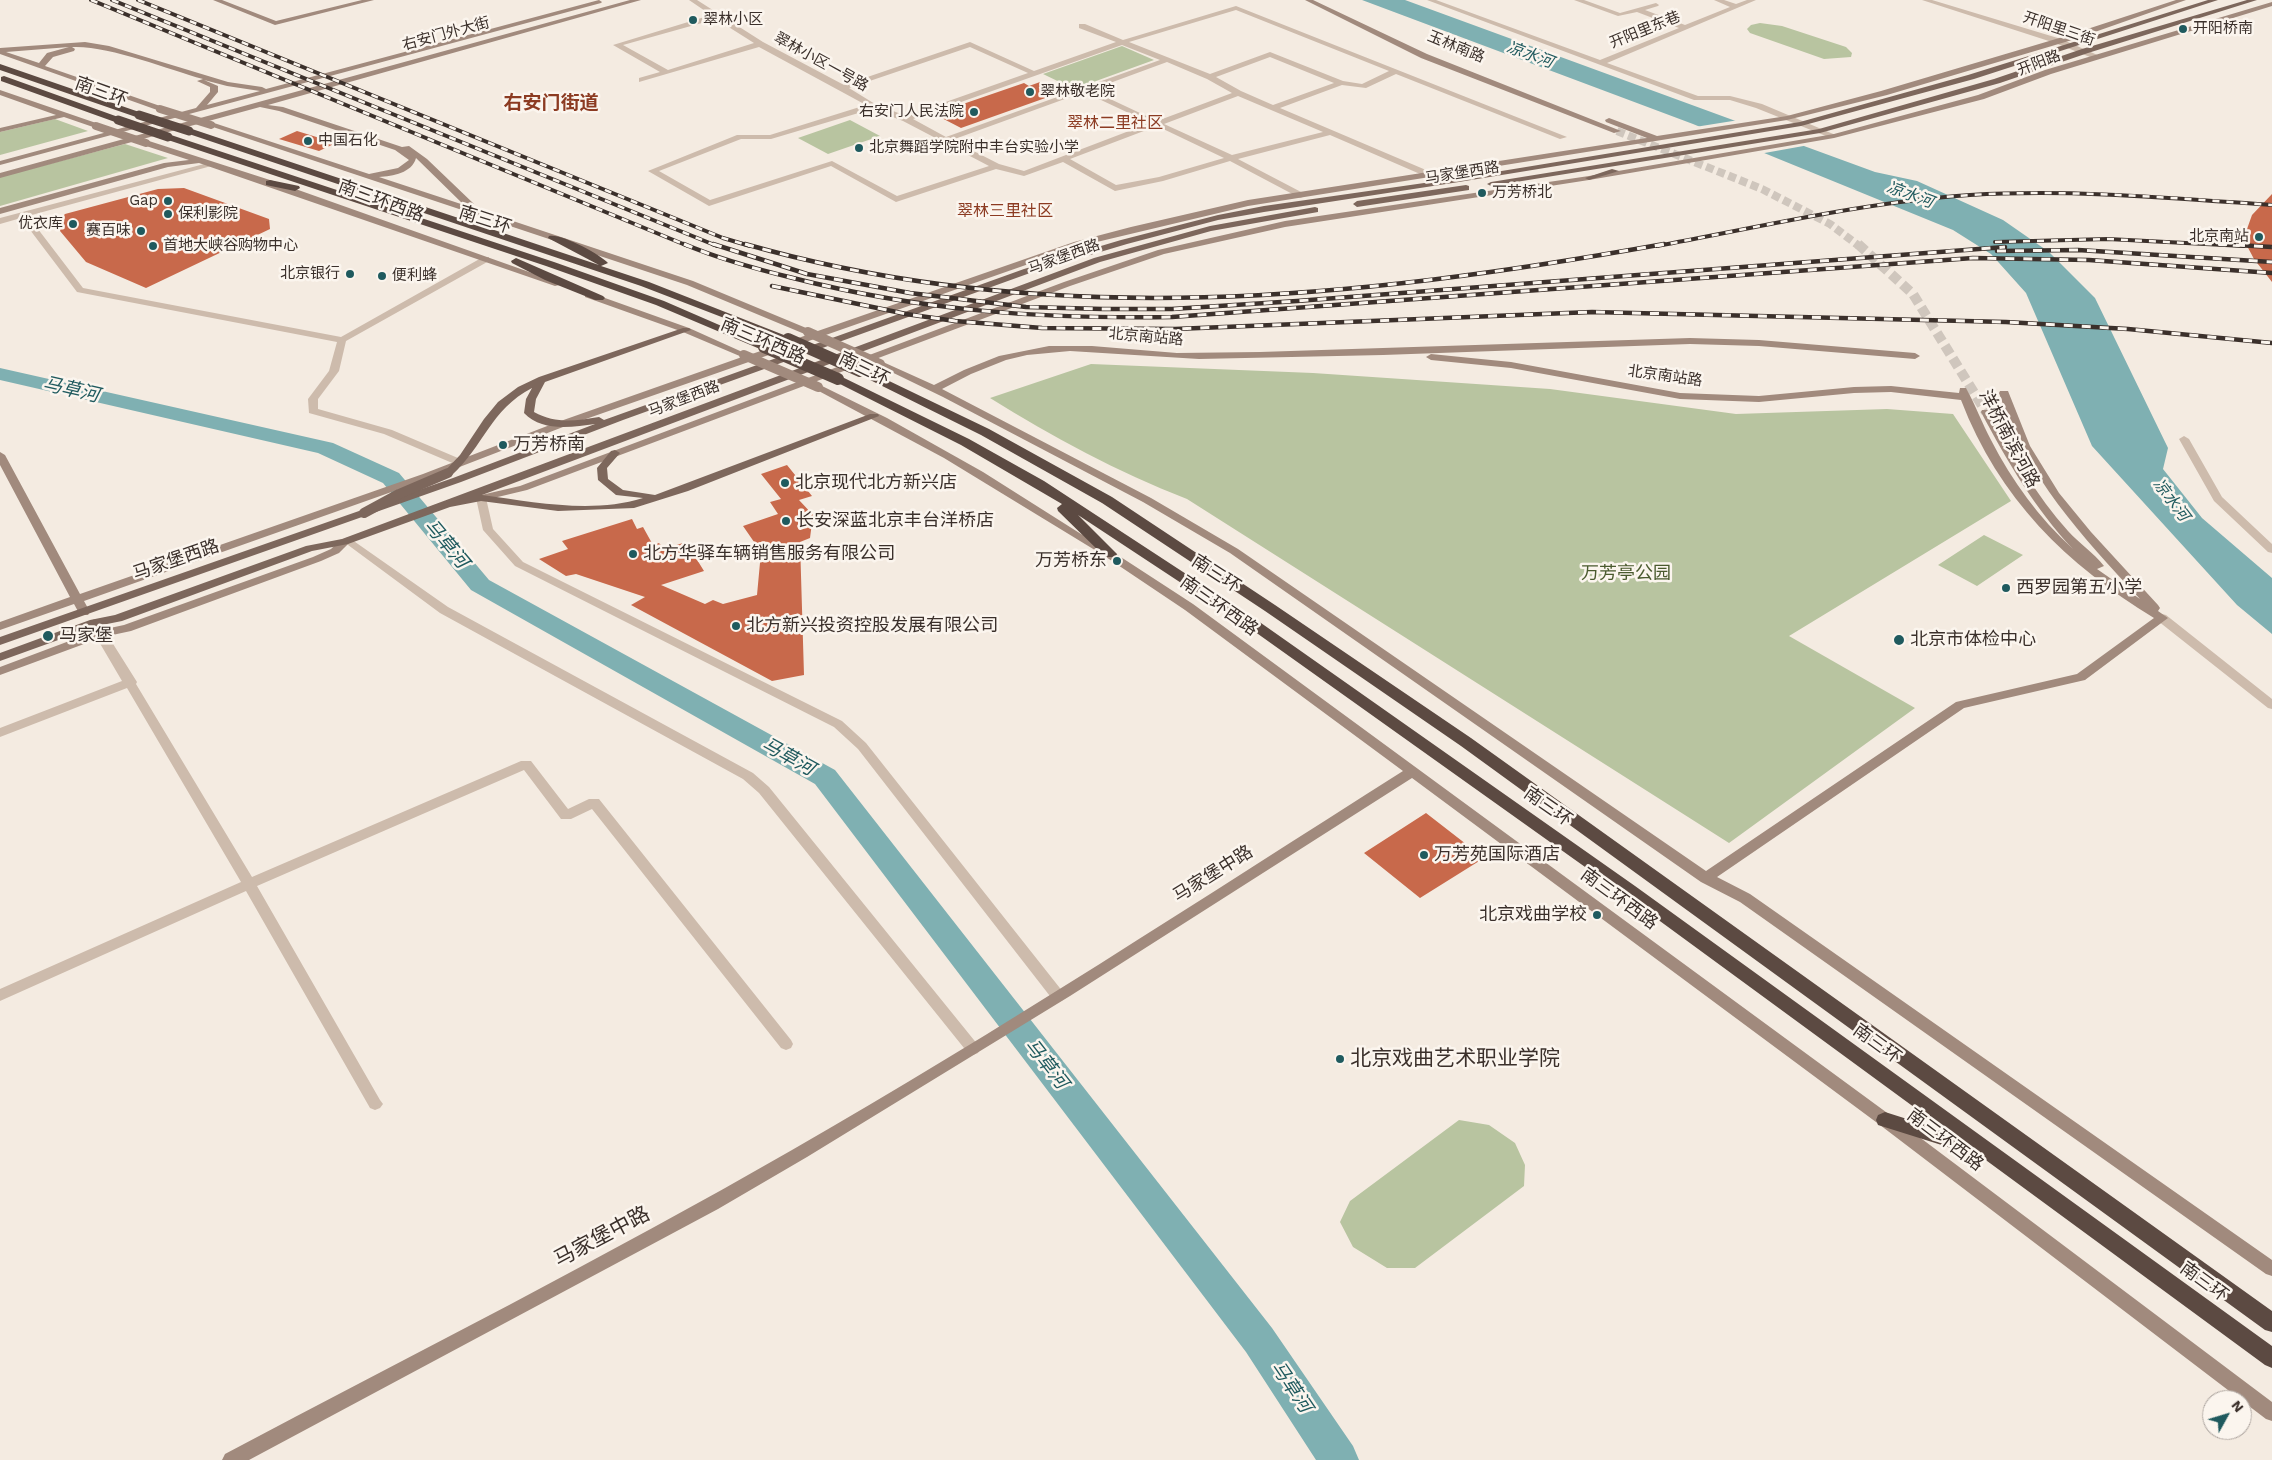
<!DOCTYPE html>
<html>
<head>
<meta charset="utf-8">
<style>
	body { margin:0 }
	#map { position:relative; width:2272px; height:1460px; overflow:hidden; background:#f4ebe1; font-family:"Work Sans",sans-serif }
	canvas { display:block }
	.north { position:absolute; left:2202px; top:1390px; width:50px; height:50px; box-sizing:border-box; background:#fbf5ee; border:1px solid #aea6a0; border-radius:50%; rotate:51deg; font-size:14px; font-weight:700; line-height:20px; text-align:center; color:#3b302b }
	.north::after { content:''; display:block; margin:auto; width:18px; height:22px; background:#1f5a5e; clip-path:polygon(50% 0,100% 100%,50% 72%,0 100%) }
</style>
</head>
<body>
<div id="map">
<canvas width="2272" height="1460"></canvas>
<div class="north">N</div>
</div>
<script>
const context = document.querySelector('canvas').getContext('2d');
context.lineJoin = 'round';
function fillPath(path, color) { context.fillStyle = color; context.fill(path, 'evenodd'); }
function strokePath(path, color, width, dash) { context.strokeStyle = color; context.lineWidth = width; context.lineCap = dash ? 'butt' : 'round'; context.setLineDash(dash || []); context.stroke(path); }
function write(font, color, halo, rows, align = 'center') {
  context.font = font + ' "Work Sans","Noto Sans SC",sans-serif'; context.lineWidth = 5; context.setLineDash([]); context.textBaseline = 'middle'; context.strokeStyle = halo; context.fillStyle = color; for (const [text, x, y, turn = 0] of rows) {
    context.save(); context.translate(x, y); context.rotate((+turn || 0) * Math.PI / 180); context.textAlign = isNaN(turn) ? turn : align; if (halo) context.strokeText(text, 0, 0); context.fillText(text, 0, 0); context.restore();
  }
}
fillPath(new Path2D(`
	M1760,23L1782,26L1846,47L1852,53L1851,57L1824,59L1750,33L1747,29L1751,25Z
	M1122,46L1154,60L1074,89L1043,74Z
	M55,119L88,131L0,155V132Z
	M850,120L880,136L828,154L798,138Z
	M125,144L168,158L0,206V177Z
	M1091,364L1313,373L1550,389L1736,414L1887,409L1953,414L2011,501L1789,636L1915,708L1729,843L1187,499C1117,472 1053,437 990,398Z
	M1984,535L2023,555L1977,586L1938,565Z
	M1459,1120L1489,1125L1515,1143L1525,1165L1524,1186L1415,1268H1387L1353,1247L1340,1222L1350,1201Z`), '#b8c4a0');
fillPath(new Path2D(`
	M1362,0H1405L1875,172L1917,181L2003,220L2049,252L2095,298L2168,448L2163,469L2202,518L2272,578V634L2237,605L2092,446L2026,293L1991,254L1953,230L1693,124Z`), '#7fb0b2');
fillPath(new Path2D(`
	M1739,120L1809,145L1759,154L1695,127Z`), '#f4ebe1');
fillPath(new Path2D(`
	M0,368L333,443L399,473L489,580L835,770L1272,1328L1353,1446L1359,1460H1316L1246,1352L815,784L471,590L383,483L318,453L0,380Z`), '#7fb0b2');
fillPath(new Path2D(`
	M1040,82L1057,91L1047,94L1051,96L961,128L934,114L1024,83L1029,86Z
	M297,131L336,143L319,151L279,139Z
	M184,188L269,219L270,229L146,288L86,262L55,225L65,214L158,189Z
	M2272,194V282L2254,259L2246,244L2247,229L2252,215Z
	M787,465L812,496L799,500L813,515L810,538L800,542L804,675L772,681L631,605L645,597L576,574L566,576L539,559L568,549L562,541L632,519L637,529L643,527L653,545L659,543L664,549L686,542L704,571L661,585L705,604L713,600L723,604L757,595L761,552L743,526L778,514L770,502L781,499L761,474Z
	M1426,813L1484,858L1420,898L1364,853Z`), '#c8694b');
strokePath(new Path2D(`
	M1617,131L1762,189L1830,224L1859,246`), '#cfc6bd', 8, [8, 4]);
strokePath(new Path2D(`
	M1858,244L1913,294L1986,412`), '#cfc6bd', 10, [10, 5]);
fillPath(new Path2D(`
	M689,0H697L763,42L844,85L970,42L1034,71L1116,42L1079,28V24H1085L1123,40L1236,6L1567,137L1560,139L1396,74L1366,88L1342,85L1280,108L1433,173V177H1427L1330,135L1238,159L1303,193V197L1300,198L1230,161L1163,181L1115,191L1063,162L1024,176L996,169L896,202L831,166L709,206L648,171L737,135H770L866,105L759,47L639,82V78L660,72L613,45L711,15ZM1236,10L1389,71L1362,84L1343,81L1270,52L1210,74L1129,42ZM716,19L754,43L668,70L623,45ZM1122,45L1160,60L946,137L913,119ZM970,47L1028,73L906,116L875,104L849,88ZM1270,57L1334,83L1273,105L1241,91L1216,77ZM1167,62L1207,79L1232,93L1157,121L1091,90ZM1084,92L1150,123L1024,171L999,164L952,140ZM1238,96L1323,132L1232,155L1164,124ZM872,109L903,121L989,166L897,196L832,161L710,200L659,171L741,139H771ZM1157,126L1224,158L1159,177L1116,185L1070,159Z
	M1427,0H1436L1600,60L1679,28L1637,12L1618,16L1574,0H1584L1620,13L1656,3L1659,5L1658,6L1645,10L1685,25L1730,7L1714,0H1724L1736,4L1747,0H1756L1607,63L1698,96H1730L1762,104L1838,136L1831,138L1756,108L1730,100H1694Z
	M1922,0H1932L2061,39L2102,57L2095,59L2055,43Z
	M208,163L215,165L28,216L83,288L341,337L483,257H489V261L346,341L339,371L318,399V409L392,430L465,461V465H457L384,434L309,413L308,399L329,371L337,342L77,292L21,218L0,224V218Z
	M2184,436L2189,439L2222,497L2272,544V553L2268,552L2214,501L2179,439Z
	M481,495L486,498L493,529L523,562L842,721L866,743L1063,992L1065,996L1063,1000L1058,1002L1053,1000L858,749L834,727L515,566L483,530L476,498Z
	M348,537L448,607L753,773L769,787L978,1045L980,1049L978,1053L973,1055L968,1053L759,793L743,779L440,613L344,542L342,540Z
	M2162,614L2166,615L2272,699V709L2268,708L2158,621L2156,618Z
	M94,619L98,620L137,682L136,684L252,877L521,761H531L568,809L589,799H599L791,1040L793,1044L791,1048L786,1050L781,1048L592,809L571,819H561L524,770L257,886L380,1100L383,1104L380,1108L375,1110L370,1108L246,891L0,1001V989L241,882L127,688L0,737V728L122,681L88,623Z`), '#cdbbac');
fillPath(new Path2D(`
	M213,0H222L276,21L362,0H374L275,25Z
	M599,0L602,2L601,3L0,165V161L196,108L210,92V87L197,81L203,79C167,69 108,45 72,47L75,49L74,51L53,57L45,66L163,107V111H160L0,54V48L85,42L109,46L228,82L262,87L266,89ZM69,47L47,53L39,63L6,52ZM204,80L227,86L260,91L207,105L218,92V86Z
	M630,0H641L268,105L283,107L402,147L409,146L427,159L474,204V208L693,281L811,330L812,333L1074,242L1131,227L1248,200L1647,138L1606,122L1605,120L1609,118L1657,136L1787,116L1881,91L2066,36L2176,0H2186L2072,40L1887,95L1787,120L1248,206L1080,246L563,427L431,478L84,601L90,612L88,615H80L74,604L0,630V622L70,597L0,465V452L5,455L80,594L423,474L555,423L742,357L683,332L585,297V293H591L689,328L749,355L807,335L687,285L207,125L214,123L369,174L398,168L409,160L395,150L279,111L260,107L0,178V173ZM416,158L464,205L379,177C393,176 412,173 416,158Z
	M1305,0H1313L1427,54L1621,131L1614,133L1421,58Z
	M2272,2V6L2051,74L1984,99L1834,138L1589,180L1285,227L1164,254L1070,286L527,490L481,501L476,498L477,496L520,486L1064,282L1158,250L1285,221L1589,176L1834,134L1978,95L2045,70Z
	M0,90L99,124L100,126L96,128L64,117L0,132V128L56,115L0,95Z
	M143,141H149L273,181L563,284L555,286L199,163L168,167L0,214V208L164,163L189,160L143,145Z
	M1690,338L1759,340L1915,353L1920,356L1915,359L1759,346L1690,344L1383,355L1199,359L1070,351L1027,355L1006,360L971,374L942,389L1151,498L1238,549L1706,871L1956,702L2077,674L2154,618C2066,564 1999,499 1961,400L1891,392L1854,393L1759,402L1680,399L1511,368L1431,360L1426,357L1431,354L1511,362L1680,393L1759,396L1854,387L1891,386L1959,393L1960,388H1966C1975,404 1982,423 1991,440C2012,481 2039,518 2073,549C2035,509 2007,461 1981,412L1982,410H1990L1991,412C2013,454 2036,496 2068,531C2079,543 2094,553 2104,566L2097,569L2140,599C2081,535 2027,478 1999,393L2000,391H2008L2030,446L2059,493L2091,532L2158,605L2160,608L2158,611L2168,618L2085,680L1964,708L1717,877L1750,894L2272,1260V1276L2266,1274L1740,902L1701,882L1230,553L1143,502L943,397L875,364L877,362H883L934,385L964,370L999,356L1049,346H1092L1177,353L1260,352Z
	M818,384L887,418L983,472L1081,534L1110,550L1193,604L1890,1115L2272,1402V1421L2266,1419L1880,1125L1412,778L1070,996L807,1157L718,1209L249,1460H222L225,1454C414,1354 606,1257 792,1150C1000,1031 1201,899 1403,771L1185,610L1103,555L944,458L815,389L813,387Z
	M344,539L350,542L339,553L321,561L131,631L103,637L0,675V667L96,631L124,625L313,557L331,549L340,540Z`), '#a18a7d');
fillPath(new Path2D(`
	M2208,0H2218L1974,79L1801,126L1459,182L1264,212L1218,220L1127,244L1030,273L623,420L461,482L0,645V637L453,478L595,424C572,427 542,432 524,413L526,399L532,388C490,410 484,446 452,475H444L443,473L460,455L484,419L498,402L518,387L539,377L683,328H689L691,330L545,382L536,399L534,412C556,424 575,421 599,417L604,420L1024,269L1121,240L1218,215L1264,206L1459,178L1800,122L1968,75Z
	M2247,0H2257L2088,53L2000,83L1820,133L1491,186L1487,184L1491,182L1819,129L1994,79L2082,49Z
	M1612,169L1619,171L1589,180L1585,178Z
	M1466,185L1469,186V190L1357,207L1353,204L1357,201Z
	M1315,207L1318,208V212L1211,231L1100,262L482,495C534,502 592,514 643,498L616,495L598,480L597,468L611,451L615,450L620,453L607,468L608,479L623,490L655,495L870,414H878L879,416L688,491L634,508L558,511L481,501L450,507L348,544L312,551L122,621L97,626L0,661V653L90,620L115,615L306,546L342,539L1094,258L1210,226Z`), '#7d675c');
fillPath(new Path2D(`
	M0,64L142,113L144,115L136,117L0,70Z
	M4,76L121,118L123,120L115,122L1,81V77Z
	M189,128L599,265L548,238L549,236C561,233 600,254 608,263L601,266L649,282L794,339L792,341H784L641,286L186,133L184,131Z
	M165,135H171L554,262L664,301L770,347L768,349H760L656,305L546,266L165,139Z
	M270,180L299,186L300,188L295,191L266,185V181Z
	M516,258L603,296L605,298L603,300H595L545,280L512,263L511,261Z
	M860,367L989,429L1112,497L1275,605L1471,738L2272,1311V1332L2265,1330L1461,746L1265,611L1102,503L981,435L856,373L854,371Z
	M838,375L969,439L1044,481L1261,623L1635,886L2272,1346V1368L2265,1365L1983,1158L1878,1125L1876,1120L1878,1115L1885,1112L1948,1132L1623,894L1251,629L1078,515L1117,554L1115,557H1105L1058,511L1057,508L1062,504L961,445L834,381V377Z`), '#5c4a42');
const railFar1 = new Path2D(`
	M91,0L688,246
	M112,0L717,246
	M138,0L723,238L750,246
	M1995,242L2108,239L2244,246
	M1657,246C1760,227 1865,202 1970,195C2071,189 2172,198 2272,205`);
const rail = new Path2D(`
	M684,244C719,259 756,269 793,278C922,311 1040,319 1172,317L1973,258L2089,260L2272,273
	M713,244L807,274L910,293L1026,307L1103,309H1172L1297,301L2005,247
	M745,244C1050,331 1357,299 1664,244
	M2218,244L2272,247
	M1997,251L2078,250L2272,262
	M772,286L906,314L955,321L1042,328L1175,329L1592,312L2006,322L2128,329L2272,343`);
strokePath(railFar1, '#3b302b', 4);
strokePath(rail, '#3b302b', 4.5);
strokePath(railFar1, '#fbf5ee', 2.5, [7]);
strokePath(rail, '#fbf5ee', 3, [9]);
strokePath(new Path2D(`
	M160,109L211,125
	M96,126L146,143`), '#a18a7d', 8);
strokePath(new Path2D(`
	M808,332L880,364
	M744,355L818,387`), '#a18a7d', 10);
strokePath(new Path2D(`
	M364,513L399,494L448,473`), '#7d675c', 10);
strokePath(new Path2D(`
	M139,115L189,131
	M118,120L168,137`), '#5c4a42', 9);
strokePath(new Path2D(`
	M788,339L860,371
	M764,347L838,379`), '#5c4a42', 12);
for (const [x, y, r, color] of [
	[693,20,5,"#1f5a5e"],
	[2183,29,5,"#1f5a5e"],
	[1030,92,5,"#1f5a5e"],
	[974,112,5,"#1f5a5e"],
	[308,141,5,"#1f5a5e"],
	[859,148,5,"#1f5a5e"],
	[1482,193,5,"#1f5a5e"],
	[168,201,5,"#1f5a5e"],
	[168,214,5,"#1f5a5e"],
	[73,224,5,"#1f5a5e"],
	[141,231,5,"#1f5a5e"],
	[2259,237,5,"#1f5a5e"],
	[153,246,5,"#1f5a5e"],
	[350,274,5,"#1f5a5e"],
	[382,276,5,"#1f5a5e"],
	[503,445,5,"#1f5a5e"],
	[785,483,5,"#1f5a5e"],
	[786,521,5,"#1f5a5e"],
	[633,554,5,"#1f5a5e"],
	[1117,561,5,"#1f5a5e"],
	[2006,588,5,"#1f5a5e"],
	[736,626,5,"#1f5a5e"],
	[48,636,6,"#1f5a5e"],
	[1899,640,6,"#1f5a5e"],
	[1424,855,5,"#1f5a5e"],
	[1597,915,5,"#1f5a5e"],
	[1340,1059,5,"#1f5a5e"]
]) { const dot = new Path2D(); dot.arc(x, y, r, 0, 2 * Math.PI); context.fillStyle = color; context.fill(dot); strokePath(dot, '#fbf5ee', 2); }
write('15px', '#3b302b', '#fbf5ee', [
	["翠林小区",703,20],
	["开阳桥南",2193,29],
	["翠林敬老院",1040,92],
	["右安门人民法院",964,112,"right"],
	["中国石化",318,141],
	["北京舞蹈学院附中丰台实验小学",869,148],
	["万芳桥北",1492,193],
	["Gap",158,201,"right"],
	["保利影院",178,214],
	["优衣库",63,224,"right"],
	["赛百味",131,231,"right"],
	["北京南站",2249,237,"right"],
	["首地大峡谷购物中心",163,246],
	["北京银行",340,274,"right"],
	["便利蜂",392,276]
], 'left');
write('15px', '#3b302b', '#fbf5ee', [
	["开阳里三街",2059,29,19],
	["开阳里东巷",1645,30,-22],
	["右安门外大街",446,34,-15],
	["玉林南路",1456,47,22],
	["翠林小区一号路",821,62,29],
	["开阳路",2039,63,-21],
	["马家堡西路",1462,173,-9],
	["马家堡西路",1064,257,-20],
	["北京南站路",1146,337,5],
	["北京南站路",1665,376,8],
	["马家堡西路",684,399,-21]
]);
write('italic 16px', '#1f5a5e', '#fbf5ee', [
	["凉水河",1530,55,20],
	["凉水河",1910,195,20],
	["凉水河",2171,500,53]
]);
write('16px', '#8c3b22', '#fbf5ee', [
	["翠林二里社区",1115,123],
	["翠林三里社区",1005,211]
]);
write('18px', '#3b302b', '#fbf5ee', [
	["南三环",101,92,20],
	["南三环西路",381,201,20],
	["南三环",485,220,18],
	["南三环西路",763,341,23],
	["南三环",864,369,26],
	["洋桥南滨河路",2009,439,62],
	["马家堡西路",176,560,-19],
	["南三环",1216,574,33],
	["南三环西路",1219,606,35],
	["南三环",1548,807,35],
	["马家堡中路",1213,874,-32],
	["南三环西路",1619,899,36],
	["南三环",1877,1044,36],
	["南三环西路",1945,1140,37],
	["南三环",2204,1282,36]
]);
write('18px', '#3b302b', '#fbf5ee', [
	["万芳桥南",513,445],
	["北京现代北方新兴店",795,483],
	["长安深蓝北京丰台洋桥店",796,521],
	["北方华驿车辆销售服务有限公司",643,554],
	["万芳桥东",1107,561,"right"],
	["西罗园第五小学",2016,588],
	["北方新兴投资控股发展有限公司",746,626],
	["马家堡",59,636],
	["北京市体检中心",1910,640],
	["万芳苑国际酒店",1434,855],
	["北京戏曲学校",1587,915,"right"]
], 'left');
write('18px', '#4a5a2e', '#fbf5ee', [
	["万芳亭公园",1626,574]
]);
write('bold 19px', '#8c3b22', '#fbf5ee', [
	["右安门街道",551,103]
]);
write('italic 19px', '#1f5a5e', '#fbf5ee', [
	["马草河",71,390,13],
	["马草河",446,544,50],
	["马草河",788,757,29],
	["马草河",1046,1064,52],
	["马草河",1291,1387,56]
]);
write('21px', '#3b302b', '#fbf5ee', [
	["北京戏曲艺术职业学院",1350,1059]
], 'left');
write('21px', '#3b302b', '#fbf5ee', [
	["马家堡中路",602,1237,-28]
]);
</script>
</body>
</html>
